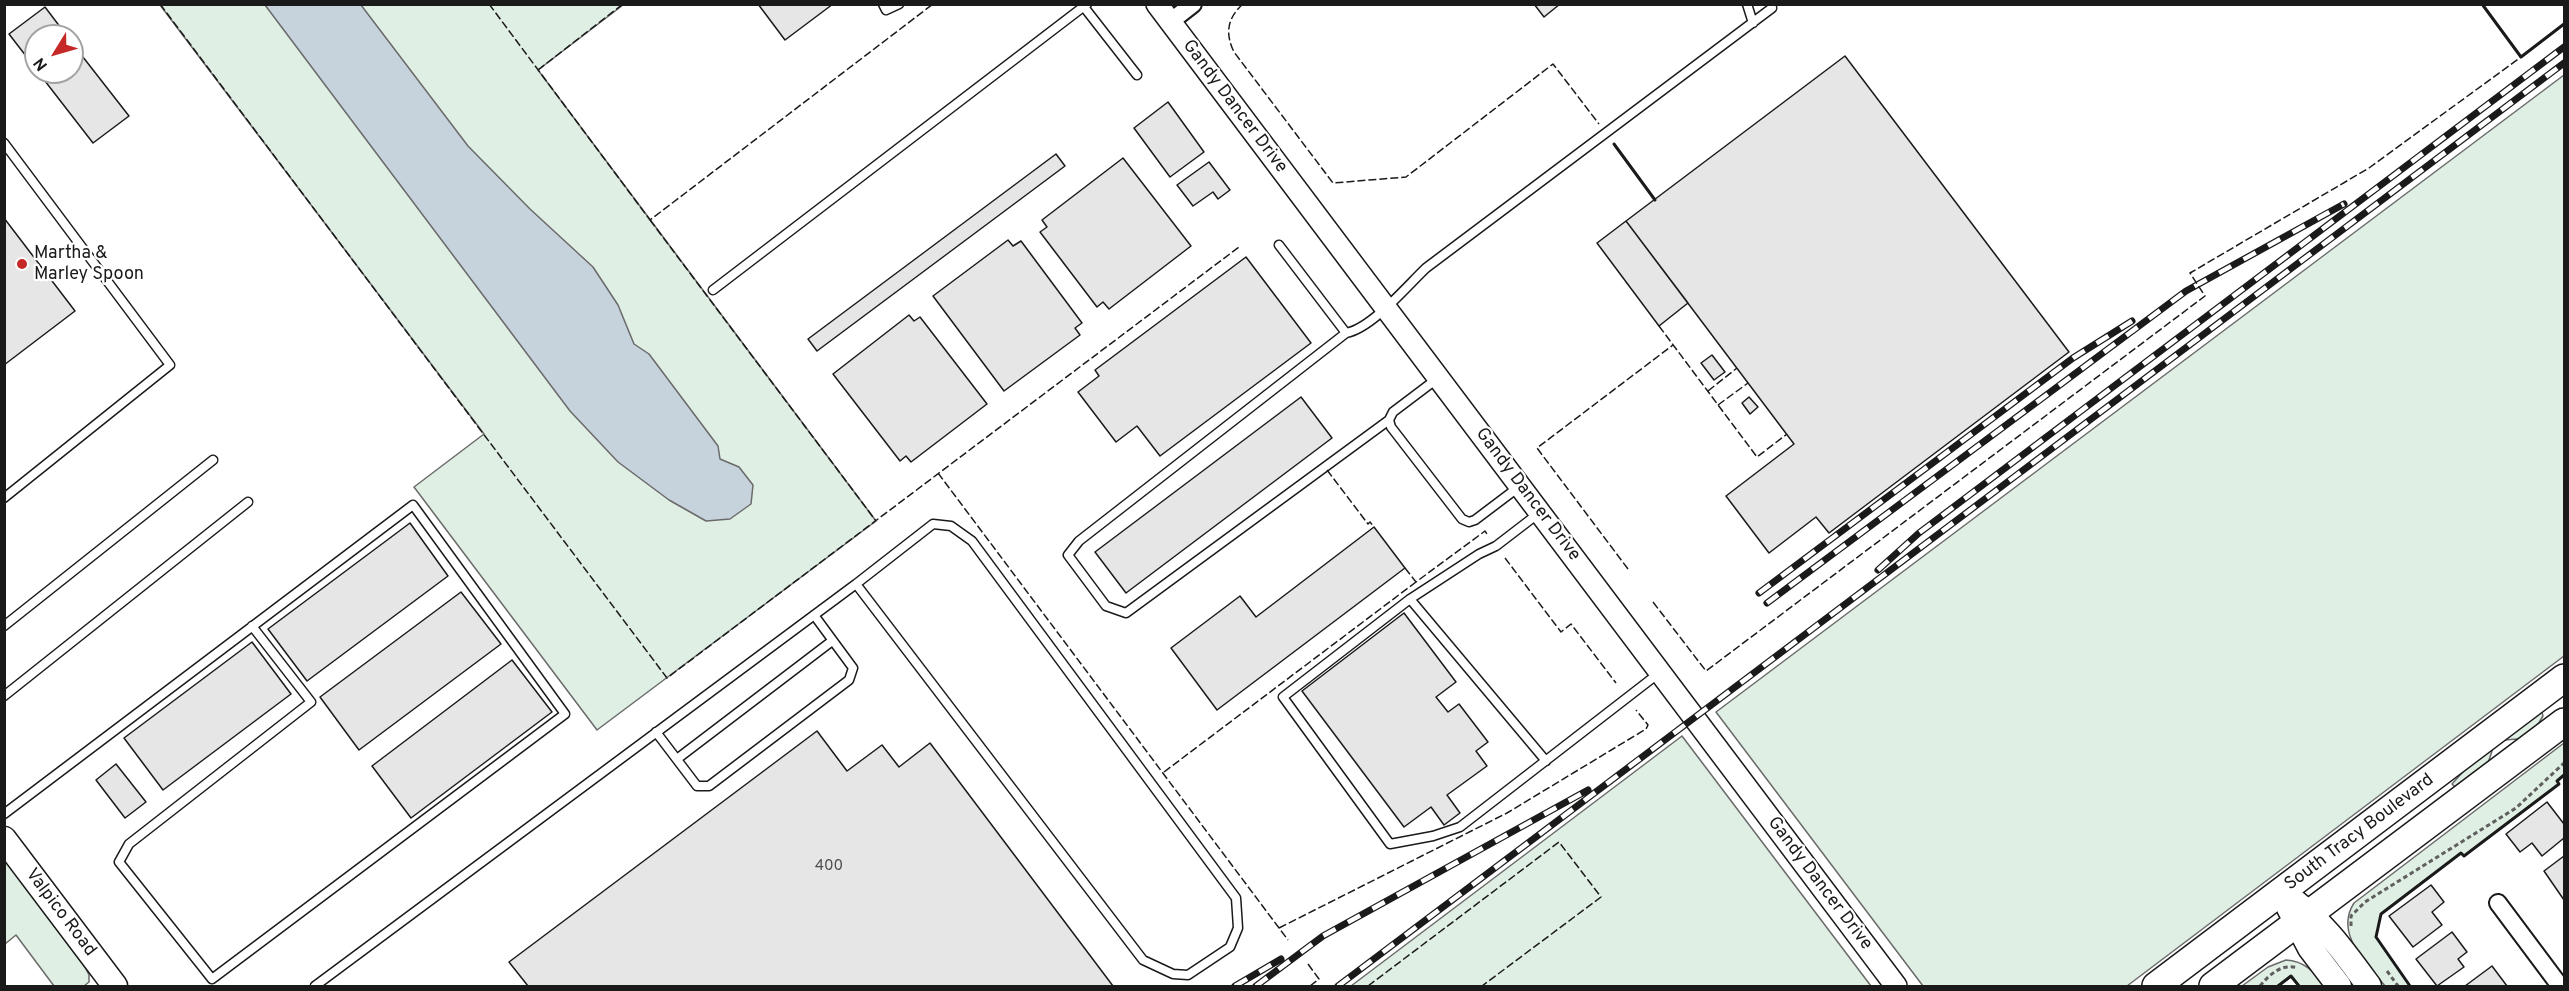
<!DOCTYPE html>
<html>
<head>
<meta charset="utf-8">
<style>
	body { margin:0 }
	#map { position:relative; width:2569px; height:991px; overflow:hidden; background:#fff; font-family:Overpass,sans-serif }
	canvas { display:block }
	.frame { position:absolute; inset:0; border:6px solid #1a1a1a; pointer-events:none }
	.north { position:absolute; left:24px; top:24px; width:60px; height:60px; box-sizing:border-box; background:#fff; border:2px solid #a3a3a3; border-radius:50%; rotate:233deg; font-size:16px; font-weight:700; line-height:24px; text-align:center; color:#1a1a1a }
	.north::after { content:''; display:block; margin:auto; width:21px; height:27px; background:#c62828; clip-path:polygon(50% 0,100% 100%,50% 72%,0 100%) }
</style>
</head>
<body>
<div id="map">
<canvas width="2569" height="991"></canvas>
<div class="frame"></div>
<div class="north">N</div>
</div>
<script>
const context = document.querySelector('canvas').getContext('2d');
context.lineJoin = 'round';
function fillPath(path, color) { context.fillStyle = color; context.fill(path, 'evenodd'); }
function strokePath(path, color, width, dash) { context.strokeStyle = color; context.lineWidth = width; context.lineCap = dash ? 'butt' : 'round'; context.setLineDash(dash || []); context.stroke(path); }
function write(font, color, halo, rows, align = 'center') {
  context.font = font + ' Overpass,sans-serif'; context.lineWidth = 4.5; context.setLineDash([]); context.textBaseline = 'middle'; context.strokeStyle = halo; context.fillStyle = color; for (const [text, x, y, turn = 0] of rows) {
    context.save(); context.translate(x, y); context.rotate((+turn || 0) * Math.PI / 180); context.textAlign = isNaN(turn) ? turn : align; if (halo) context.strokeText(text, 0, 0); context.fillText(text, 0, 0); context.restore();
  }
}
const green = new Path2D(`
	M160,5H623L538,70L876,521L597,730L414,487L484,434Z
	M2564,75V656L2127,986H1923L1716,712Z
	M2541,709L2543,716L2537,726L2521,742L2517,739L2505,740L2503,738Z
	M1682,736L1871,986H1351Z
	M2564,743V775L2557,781L2559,784L2464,856L2461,853L2381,914L2376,937L2410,986H2385C2367,963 2334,934 2354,903Z
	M2493,748L2488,763L2458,790L2452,784L2470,764Z
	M4,859L85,967L89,975V982L84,986H54L16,935L5,944Z
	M2286,960C2305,961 2314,972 2325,986H2299L2291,977L2278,986H2242L2268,967Z`);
fillPath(green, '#e0efe3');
strokePath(green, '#6a6a6a', 1.5);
const water = new Path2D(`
	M265,5H361L468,146L530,209L593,267L618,305L634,344L649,354L718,446L720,459L739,467L753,485L751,504L730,519L706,521L669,500L618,462L570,411Z`);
fillPath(water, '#c6d2dc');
strokePath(water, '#6a6a6a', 1.5);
const building = new Path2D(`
	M758,4H833L785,40Z
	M1534,4H1560L1544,17Z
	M45,7L67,36H36V69L9,34Z
	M72,43L129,116L93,143L38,72H72Z
	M1845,56L2069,352L1829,533L1816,517L1769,553L1726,496L1794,444L1626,221Z
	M1168,102L1204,152L1170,177L1134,128Z
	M1056,154L1065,166L817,351L808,339Z
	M1123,158L1191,246L1109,309L1103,302L1097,307L1040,232L1047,227L1042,220Z
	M1209,162L1230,190L1218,199L1213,192L1193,206L1177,185Z
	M4,218L75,311L4,365Z
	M1626,221L1688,303L1659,326L1597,243Z
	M1008,240L1013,246L1021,241L1082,323L1075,328L1080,335L1004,391L933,296Z
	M1246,257L1311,343L1160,456L1137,426L1116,442L1078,392L1099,376L1095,370Z
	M909,315L914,321L920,317L987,404L911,462L906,456L900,461L833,374Z
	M1712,355L1725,372L1714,380L1701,363Z
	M1301,397L1332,438L1126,593L1095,552Z
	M1749,397L1758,407L1750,414L1742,403Z
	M410,523L448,576L307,681L268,629Z
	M1374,527L1405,568L1217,710L1171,648L1240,596L1256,617Z
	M461,592L501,644L359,750L320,697Z
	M1404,613L1456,682L1436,697L1448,712L1459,704L1488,742L1476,751L1487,766L1447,795L1460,813L1444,825L1431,807L1404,827L1302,691Z
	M252,642L291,694L163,790L124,738Z
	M512,660L552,712L411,818L372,766Z
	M817,731L847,771L882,745L899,767L930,743L1113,986H528L509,962Z
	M116,764L146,802L125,818L96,780Z
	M2547,802L2564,824V838L2542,856L2532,843L2520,852L2506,834Z
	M2564,856V900L2544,871Z
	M2431,885L2444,902L2432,912L2442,925L2413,947L2389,916Z
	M2452,932L2467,952L2458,959L2464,967L2437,986L2416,959Z
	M2492,966L2507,986H2465Z`);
fillPath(building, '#e6e6e6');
strokePath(building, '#1a1a1a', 1.5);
const service = new Path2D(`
	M883,4L886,10L899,4
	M1747,4L1753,23
	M1084,7L1137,75
	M4,143L170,365L4,498
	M1279,245L1346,333C1372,328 1406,287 1426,268L1772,8
	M713,290L1087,4
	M1346,333L1079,541L1068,555L1106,606L1126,613L1389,420
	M1438,378L1393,412L1389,420L1391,427L1462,519L1469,522L1475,520L1520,486
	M1539,513L1496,546L1479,554L1410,599L1283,697L1390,844L1433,836L1460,827L1659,673
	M1410,599L1546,761
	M4,626L213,460
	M4,696L248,502
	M656,732L697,786H709L849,680L853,668L814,615
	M677,759L832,641
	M4,814L413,505L565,714L212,979L119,862L129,844L311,702L252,626
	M315,986L856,584L933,524L951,526L972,541L1236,898L1238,928L1230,947L1188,975L1173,974L1143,960L856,584`);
const minor = new Path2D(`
	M1170,22L1193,4
	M2498,903L2560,986`);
const tertiary = new Path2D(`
	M1157,4L1896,986`);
const secondary = new Path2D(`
	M4,839L115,986
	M2282,892C2323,922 2340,946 2369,986
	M2289,908L2310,948L2339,986`);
const primary = new Path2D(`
	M2156,986L2564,678
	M2213,986L2564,722`);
strokePath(service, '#1a1a1a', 11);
strokePath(minor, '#1a1a1a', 20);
strokePath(tertiary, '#1a1a1a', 24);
strokePath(secondary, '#1a1a1a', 27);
strokePath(primary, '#1a1a1a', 30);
strokePath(new Path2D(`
	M2351,926V916L2365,902L2516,808L2564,763
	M2387,971L2398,986
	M2260,986C2270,974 2282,963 2298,968`), '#5f5f5f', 3, [4.5, 3]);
strokePath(service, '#fff', 8);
strokePath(minor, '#fff', 16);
strokePath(tertiary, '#fff', 21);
strokePath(secondary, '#fff', 24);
strokePath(primary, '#fff', 27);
const rail = new Path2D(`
	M1878,570L1919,533L2564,47
	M1759,593L2073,358L2132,321
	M1767,603L2186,291L2344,204
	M1235,986L1281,959
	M1256,986L1323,936L1588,790
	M1338,986L2564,63`);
strokePath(rail, '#1a1a1a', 7);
strokePath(rail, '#fff', 4.5, [14]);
strokePath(new Path2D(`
	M160,4L667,678L1239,247
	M489,4L650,220L933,4
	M1243,4C1227,18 1225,34 1234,52L1333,183L1406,177L1553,64L1599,124
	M538,70L623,4
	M650,220L876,521
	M1659,326L1757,457L1787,434
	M1708,391L1737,368
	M1718,405L1748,383
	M1327,470L1368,524L1370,522L1374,527
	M938,473L1288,940
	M1505,558L1561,632L1571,624L1616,683
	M1405,568L1416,582L1485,531L1487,534
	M1628,569L1537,448L1673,345
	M1653,602L1706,671L2205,296L2190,273L2369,168L2521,57
	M1164,772L1416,582
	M1279,928L1507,813L1646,729L1648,725L1636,710
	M1308,964L1319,979L1310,986
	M1368,986L1559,842L1601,897L1482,986`), '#1a1a1a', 1.5, [8, 3]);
strokePath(new Path2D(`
	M2482,4L2521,57L2564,24
	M1614,144L1655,200
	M2278,986L2291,976L2299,986
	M2410,986L2376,937L2381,914L2461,853L2464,856L2559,784L2557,781L2564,775`), '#1a1a1a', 3);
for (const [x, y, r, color] of [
	[22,264,6,"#c62828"]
]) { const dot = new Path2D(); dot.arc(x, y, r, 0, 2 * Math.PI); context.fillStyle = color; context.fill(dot); strokePath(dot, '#fff', 2); }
write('15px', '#4d4d4d', null, [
	["400",829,867]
]);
write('18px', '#1a1a1a', '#fff', [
	["Gandy Dancer Drive",1234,107,53],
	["Gandy Dancer Drive",1527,495,53],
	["South Tracy Boulevard",2360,833,-37],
	["Gandy Dancer Drive",1819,884,53],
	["Valpico Road",60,913,53]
]);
write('18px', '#1a1a1a', '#fff', [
	["Martha &",34,254],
	["Marley Spoon",34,275]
], 'left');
</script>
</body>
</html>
